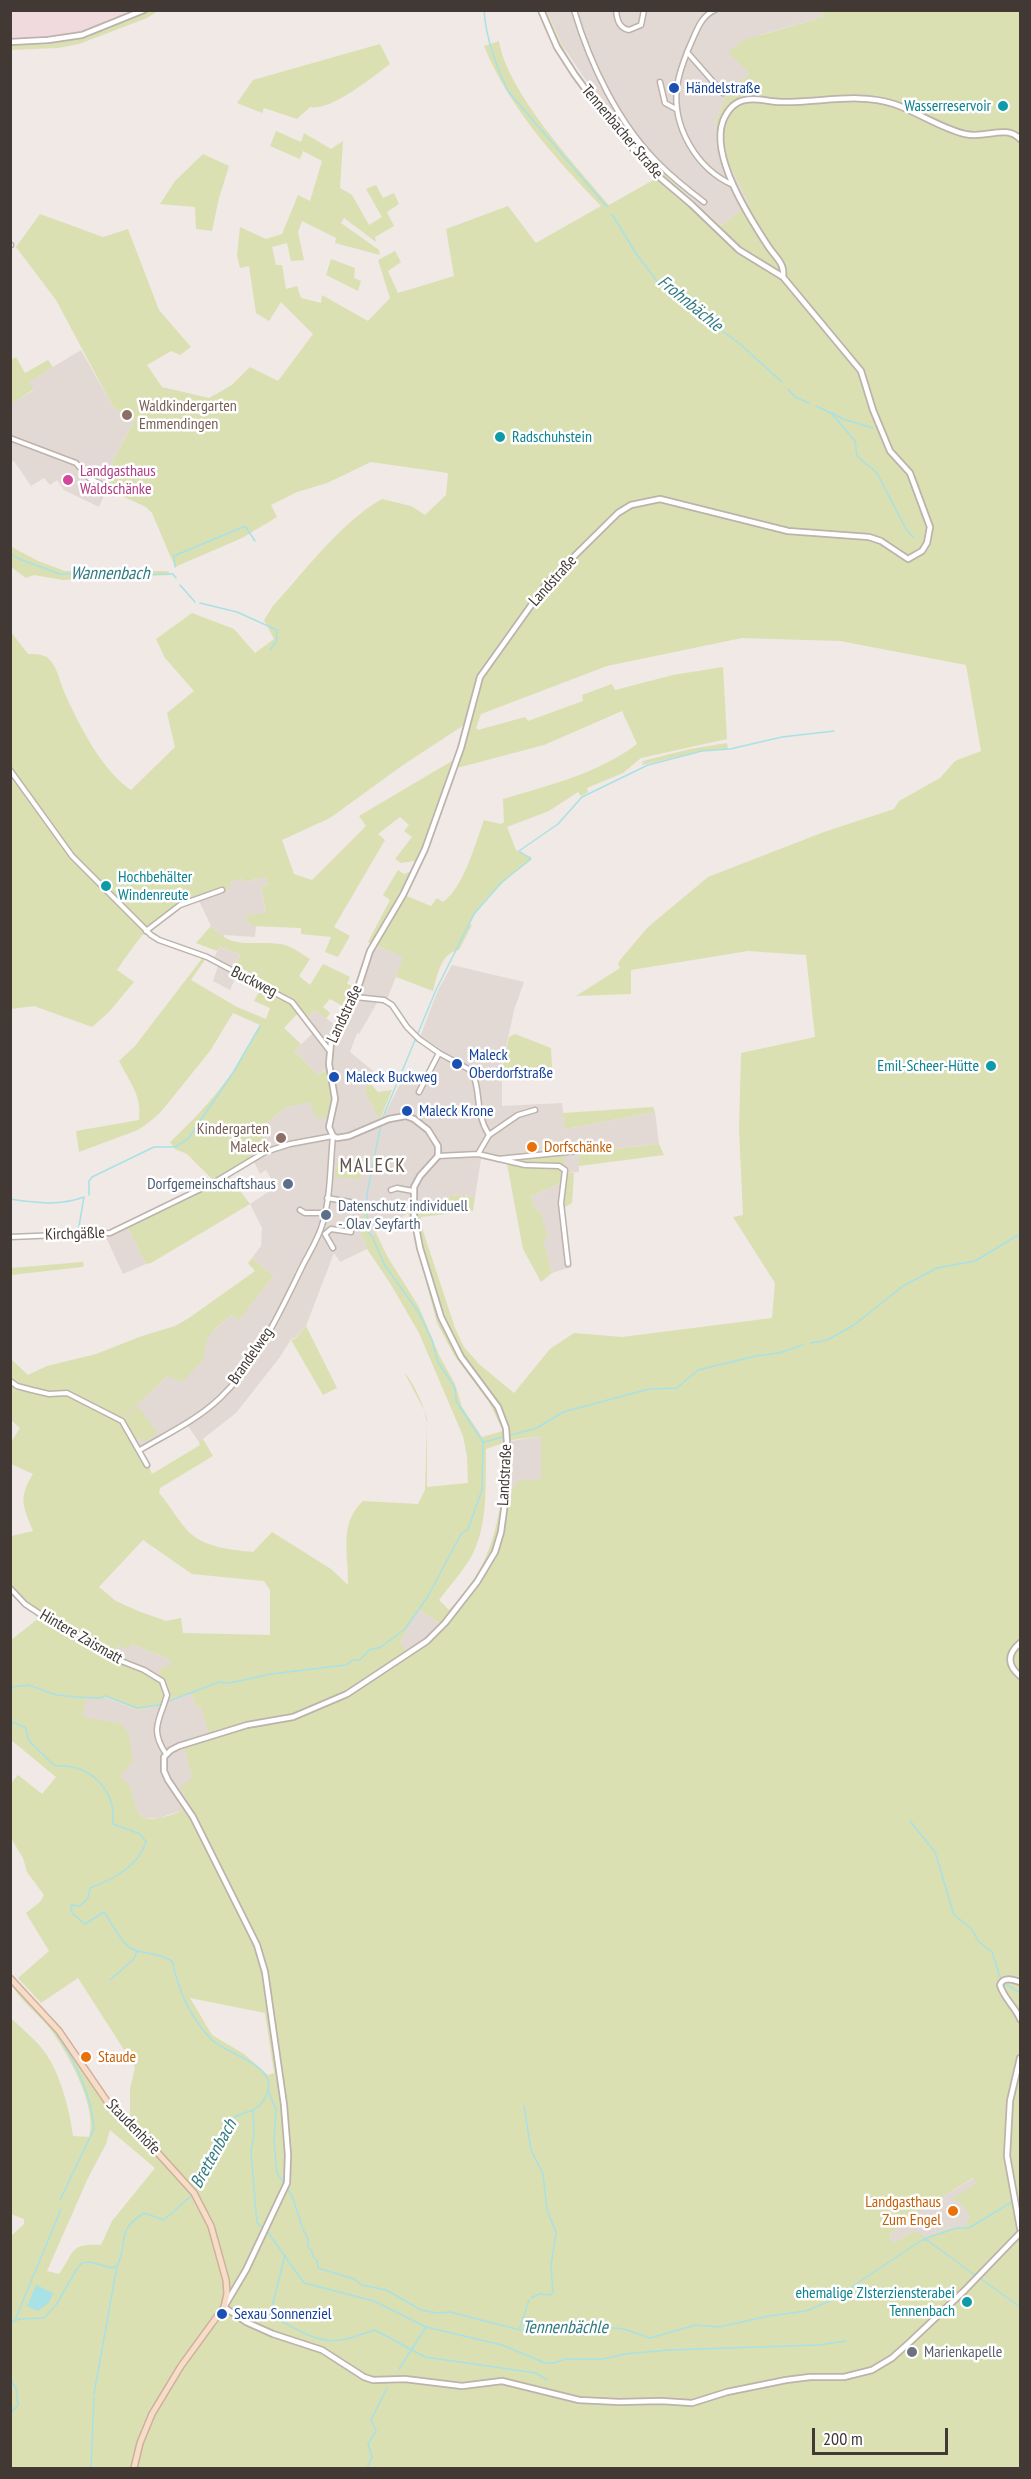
<!DOCTYPE html>
<html>
<head>
<meta charset="utf-8">
<style>
	body { margin:0 }
	#map { position:relative; width:1031px; height:2479px; overflow:hidden; background:#f0e9e5; font-family:"PT Sans Narrow",sans-serif }
	canvas { display:block }
	.frame { position:absolute; inset:0; border:12px solid #423935; pointer-events:none }
	.scale { position:absolute; left:812px; top:2428px; width:136px; height:27px; box-sizing:border-box; border:3px solid #423935; border-top:0; padding-left:8px; font-size:18px; line-height:21px; white-space:nowrap; color:#423935; -webkit-text-stroke:4px #fff; paint-order:stroke }
</style>
</head>
<body>
<div id="map">
<canvas width="1031" height="2479"></canvas>
<div class="frame"></div>
<div class="scale">200 m</div>
</div>
<script>
const context = document.querySelector('canvas').getContext('2d');
context.lineJoin = 'round';
function fillPath(path, color) { context.fillStyle = color; context.fill(path, 'evenodd'); }
function strokePath(path, color, width, dash) { context.strokeStyle = color; context.lineWidth = width; context.lineCap = dash ? 'butt' : 'round'; context.setLineDash(dash || []); context.stroke(path); }
function write(font, color, halo, rows, align = 'center') {
  context.font = font + ' "PT Sans Narrow",sans-serif'; context.lineWidth = 5; context.setLineDash([]); context.textBaseline = 'middle'; context.strokeStyle = halo; context.fillStyle = color; for (const [text, x, y, turn = 0] of rows) {
    context.save(); context.translate(x, y); context.rotate((+turn || 0) * Math.PI / 180); context.textAlign = isNaN(turn) ? turn : align; if (halo) context.strokeText(text, 0, 0); context.fillText(text, 0, 0); context.restore();
  }
}
fillPath(new Path2D(`
	M547,11H822L823,17L760,35L751,74L728,92L715,123L718,142L749,204L721,226L666,175L604,107L562,45Z
	M81,350L112,405L120,413L135,419L113,461L107,489L99,507L64,490L57,480L50,485L44,478L31,486L14,461L11,462L10,404L33,391L28,382Z
	M266,877L268,885L261,886L266,914L245,915L251,926H256L255,937L224,935V939L211,926L198,899L229,882L242,878L244,882Z
	M372,944L404,957L385,1004L377,1003L359,1034L357,1033L350,1052L373,1071L367,1085L380,1120L383,1118L403,1078L422,1085L437,1054L418,1042L438,990L452,965L524,982L514,1010L502,1067V1106L562,1103L565,1129L655,1112L659,1144L579,1153V1172L567,1173L564,1167V1154L518,1161L516,1166L481,1159L475,1197L452,1195L451,1199L415,1207V1209L372,1235L368,1228L367,1207L361,1233L367,1249L340,1262L334,1253L306,1326L294,1339L292,1338L280,1357L236,1413L199,1442L188,1426L143,1451L144,1455L138,1458L130,1440L118,1421L168,1376L204,1359V1341L208,1335L232,1315L239,1319L273,1276L252,1258L261,1246L262,1228L250,1204L271,1190L277,1184L276,1181L273,1182L266,1170L260,1174L252,1158L260,1153L263,1126L285,1108L309,1102L327,1117L331,1091L325,1070L318,1075L294,1051L312,1034L304,1023L315,1010L335,1025L351,998Z
	M220,947L240,954L236,965L233,963L231,967L238,972L230,990L213,981L218,966L211,962Z
	M566,1183L563,1204L571,1267L552,1273L542,1240L547,1237L540,1210L536,1211L531,1196L559,1184Z
	M127,1226L146,1264L123,1274L104,1233Z
	M541,1436L542,1480L508,1497H502L505,1442Z
	M418,1609L444,1626L430,1641L410,1655L399,1644Z
	M131,1644L171,1660V1666L156,1679L111,1659L119,1645Z
	M192,1693L196,1707L201,1706L211,1740L186,1748L192,1778L190,1805L183,1810L159,1818H144L137,1811L120,1776L82,1717L86,1698L104,1697L138,1710L162,1705L165,1695H170L172,1701Z
	M974,2178L978,2183L960,2202L971,2216L966,2226L951,2228L925,2238L914,2231L893,2243L889,2234L906,2224L904,2220Z`), '#e3d9d4');
fillPath(new Path2D(`
	M10,11H140L80,33L46,38L11,39Z`), '#f0dade');
fillPath(new Path2D(`
	M140,11H158L147,18L79,44L58,48L11,50L10,39C61,38 94,30 140,11Z
	M537,11H547C578,97 655,166 721,226L749,204L718,142L715,123L728,92L750,74L728,52L744,40L823,17L822,11H1020V2468H11V2236L24,2224V2219L11,2214V2018C22,2029 35,2039 44,2051C60,2072 70,2111 73,2136L89,2137C99,2108 65,2046 46,2024C35,2011 16,1997 11,1982L55,2028L94,2089L101,2085L111,2102L130,2123V2089L135,2067L78,1978L41,2003L18,1978L49,1951L26,1913L40,1902L44,1895L27,1872L23,1858L11,1838V1783L18,1775L42,1794L56,1777L11,1740V1640L44,1614L35,1613L11,1590V1536L33,1531C23,1506 18,1498 33,1474L11,1464V1442L20,1428L11,1420V1359L28,1375L47,1366L96,1354L142,1336L175,1326L189,1318L255,1271L248,1263L252,1258L273,1276L239,1320L232,1315C213,1331 205,1333 204,1359L182,1382L168,1376L118,1422L132,1439L138,1457L144,1455L152,1474L200,1445L199,1442L203,1439L213,1456L160,1488L159,1493C170,1505 179,1523 191,1534C208,1548 232,1550 253,1552L272,1532L331,1569L348,1585C349,1554 338,1524 363,1501L418,1504L425,1490L427,1423L424,1410L404,1372C414,1383 423,1404 427,1419V1487L468,1483L467,1456L463,1436L419,1333L390,1283L367,1249L361,1233V1219L365,1207H368V1228L372,1235L376,1233L387,1256L419,1307L439,1355L455,1384L462,1407L482,1437L503,1431L489,1402L454,1355L437,1323L408,1213L415,1209L414,1207L450,1199L451,1195L475,1197L473,1211L421,1217L423,1231L455,1328L464,1347L479,1364L514,1393L550,1349L574,1333L622,1337L772,1318L775,1283L733,1217L743,1215L739,1129L741,1053L815,1037L806,955L748,951L631,970V994L576,996L620,968L618,964L620,960L648,927L708,877L824,832L894,809L899,801L940,778L955,761L981,751L966,665L840,641L742,638L607,666L481,714L476,728L478,730L525,717L528,721L583,701L582,695L612,684L615,690L673,675L723,667L727,739L641,758L623,773L587,788L588,792L581,796L578,792L549,811L507,827L516,850L531,857V859C508,879 483,895 470,924L472,925L459,950C441,952 437,976 433,991L396,977L403,957L368,942L390,900L383,895L398,870L404,874L409,872L414,874L404,895L431,906L437,898L443,902C464,887 475,844 484,820L501,824L504,822L503,799C550,785 597,774 637,744L622,711L544,745L453,769L419,862L413,861L401,863L395,859L412,837L404,831L409,825L400,817L378,834L385,840L334,927L350,936L338,957L325,952L331,937L301,934V928L251,926L245,915L266,913L261,886L268,885L266,877L243,882L242,878L230,882V889C204,890 163,913 146,931C135,943 126,957 117,970L134,982L108,1013L92,1027L34,1006L11,1009V632L28,654C36,654 45,654 50,660C57,667 61,685 65,694C79,725 103,772 131,790L175,747L167,713L194,691L165,658L156,639L192,613L234,629L255,653L274,639L264,620L273,606C304,572 342,521 382,499L411,506L425,515L446,495L448,473L371,462L327,483L297,492L271,505L277,517L242,538L175,567L152,513L146,507L107,489L113,461L135,419L120,413L112,405L56,300L16,247L40,214L103,237L128,229L159,310L191,347L180,355L171,351L147,365L162,387L209,398L232,385L250,367L278,381L313,334L281,302L269,321L256,313L249,266L240,268L237,256L240,227L266,239L282,234L298,195L310,201L322,161L303,151L300,159L270,146L276,131L301,142L304,133L331,149L343,141L340,188L352,195L369,225L382,217L366,189L376,185L383,198L394,193L399,204L387,212L394,226L375,237L376,242L344,218L341,223L379,250L380,255L335,243L336,238L302,221L298,232L304,260L291,261L287,243L272,247L276,265H282L286,289L297,286L301,298L321,303L322,295L368,321L390,298L378,260L395,251L401,262L388,271L398,293L454,276L446,229L508,206L536,243L601,206C556,159 509,108 484,46L499,41C507,92 575,165 609,205L655,179C610,129 562,74 537,11ZM467,723L457,758L359,816L366,826L312,880L294,874L282,840L330,818L403,765ZM541,1436V1480H519L508,1497H502C493,1547 484,1572 449,1610L439,1600C449,1587 461,1573 470,1559C489,1526 485,1485 486,1449L512,1440ZM143,1540L192,1574L264,1581L270,1590V1635L183,1633L181,1618L166,1621L138,1611L116,1601L99,1587ZM418,1609L444,1626L430,1641L411,1655L400,1643ZM131,1644L171,1660V1666H163L156,1679L112,1659L119,1645L128,1649ZM187,1694H192L196,1707L201,1706L210,1739L185,1748L192,1778L180,1787L190,1805C178,1814 158,1821 144,1818L137,1811L130,1786L120,1776L133,1761L129,1735L122,1724L83,1717L86,1698L103,1700L105,1697L138,1710L163,1705L166,1695H170L171,1701ZM190,1998L265,2013L274,2073L268,2075L244,2054L212,2035ZM110,2130L155,2168L112,2221L101,2245C69,2243 75,2252 59,2274L47,2271L88,2178L106,2144ZM973,2178L977,2183L953,2198L956,2202H960L970,2216L966,2226L951,2228L925,2237L914,2231L893,2243L889,2234L906,2224L905,2220Z
	M380,44L390,64C374,76 330,112 310,107L297,119L264,108L262,113L237,103L253,80Z
	M203,154L229,166L219,198L212,231L196,229L195,207L160,204L175,181Z
	M331,259L355,268L354,278L361,281L358,291L326,275Z
	M16,357L25,373L48,360L53,367L29,382L33,390L11,404V360Z
	M10,546L38,561L65,571H166L169,572L170,575L63,580L34,575L26,578L11,567Z
	M727,743L728,749L702,751L642,765L643,761L690,749Z
	M211,926C234,953 257,938 285,945C294,948 302,954 310,959L299,976L310,985L323,964L350,977L347,984L357,987L346,1008L330,999L323,1007L330,1013L326,1019L315,1010L306,1020L300,1011L284,1028L301,1044L294,1051L318,1075L326,1070L332,1098L327,1117L318,1119L309,1102L285,1108L263,1126L267,1150L227,1174L250,1204L151,1263L146,1264L127,1226L214,1181L187,1154L175,1149L170,1142C205,1110 240,1069 260,1025L233,1013L210,1051L160,1113L148,1123L138,1130L79,1152L76,1131L139,1120C142,1095 130,1083 119,1061L135,1046L204,956L207,957L191,980L237,1007L266,1019L270,1008L254,1001L265,981L236,965L240,954L220,947L217,951L196,943Z
	M515,1034L551,1048L552,1067L502,1070L509,1037Z
	M368,1081L378,1092L392,1090L380,1120L365,1092Z
	M653,1107L655,1112L565,1129L563,1113Z
	M659,1144L664,1155L579,1166V1153Z
	M564,1154V1166L567,1173H574L572,1203L564,1208L563,1197L566,1184H559L531,1196L536,1211L540,1210L548,1237L543,1240L552,1273L541,1282L523,1249L507,1164L516,1166L517,1161Z
	M353,1159L361,1160L360,1179L335,1177L337,1161L352,1163Z
	M83,1262L84,1266L82,1267L11,1275V1268Z
	M306,1326L337,1388L323,1395L291,1340L295,1339Z
	M138,1406L158,1434L143,1442L140,1438L136,1439L122,1420Z`), '#dae0b2');
fillPath(new Path2D(`
	M36,2285L53,2293L49,2303L38,2311L27,2306Z`), '#a8e1e6');
strokePath(new Path2D(`
	M484,10C486,39 496,65 508,91L607,207
	M612,214L635,252L659,284L740,344L782,382
	M788,389L795,397L809,403
	M816,406L831,413L855,441L857,456L877,473L906,529L914,538
	M832,413L843,419L873,428
	M10,553L19,559L60,574H173L176,578
	M175,567L174,556L245,526L255,541
	M180,585L195,602
	M200,603L237,612L277,630L276,642L270,650
	M382,1119L436,990L474,914L502,882L531,859L519,851L558,824L582,797L648,765L702,751L730,749L782,737L834,731
	M89,1195V1181L92,1177L154,1147H175L188,1139L234,1071L260,1026
	M10,1199C36,1203 60,1206 84,1197L78,1232
	M811,1343L827,1340L854,1325L903,1286L937,1268L975,1261L1020,1234
	M511,1435L537,1428L563,1412L649,1389L677,1388L698,1370L756,1356L779,1353L803,1345
	M484,1442L503,1437
	M10,1687L29,1685L56,1695L77,1697L98,1698L106,1696L137,1708L159,1705L219,1682L230,1683L271,1674L346,1665L353,1660H360L369,1650L381,1647L405,1629L428,1596L461,1534L468,1529L482,1490L483,1442L456,1401L455,1388L438,1362L432,1340L419,1313L384,1264L372,1236L367,1231V1194L381,1124
	M10,1721L26,1728L28,1740L55,1766C89,1763 116,1789 113,1824L140,1834L146,1842C138,1867 113,1879 90,1888L88,1898L80,1906L71,1905L72,1913L85,1924L104,1912C112,1923 120,1941 130,1948C142,1955 156,1951 172,1961C179,1991 189,2016 211,2039C227,2056 292,2067 260,2105C252,2114 239,2111 228,2122L195,2191
	M910,1821L935,1852L954,1915L971,1928L979,1942L992,1952L1000,1977
	M110,1980L134,1959L137,1951
	M1004,1983L1020,1993
	M53,2029C74,2058 91,2093 94,2129L60,2200
	M268,2090L276,2110L274,2142L277,2173L292,2196L303,2229L308,2239V2247L312,2251L313,2257L317,2260L318,2268L354,2279L362,2285L386,2290L421,2310L437,2313L450,2312L520,2330L549,2328L553,2330L577,2324L624,2329L650,2338L696,2325L719,2327L769,2316L806,2311L832,2300L922,2240H927L976,2276
	M524,2106L531,2150L543,2174L547,2210L556,2232L551,2266L553,2292L551,2295L539,2294L531,2298
	M253,2110L254,2134L251,2152L257,2223L263,2228
	M267,2231L304,2283L374,2301L426,2327L502,2345L545,2363H554L566,2359H604L625,2354L669,2350L819,2345L846,2341
	M924,2239L956,2228H969L1020,2197
	M285,2255L270,2315C290,2325 315,2344 339,2340C351,2339 364,2333 375,2330L425,2357L536,2373L547,2380
	M981,2279L1020,2307
	M15,2320L61,2209
	M10,2323L19,2319L44,2318L56,2305L77,2269L82,2263L90,2262L112,2268L117,2266C130,2241 114,2232 144,2213L164,2220L192,2195
	M520,2328L529,2300
	M399,2369L426,2327
	M10,2379L16,2388L18,2405L10,2414
	M94,2394L117,2266
	M91,2468L94,2397
	M367,2468L372,2457L368,2444L376,2431L371,2420L387,2388`), '#a8e1e6', 1.5);
const minor = new Path2D(`
	M574,10C590,64 618,123 658,163C672,177 688,190 704,202
	M616,10C617,20 619,28 629,30L641,25L644,10
	M715,10C701,16 697,30 691,43C685,57 679,72 677,87C672,127 697,169 733,185
	M687,52L723,93
	M660,82L665,103L676,109
	M10,245H11
	M10,438L76,463L89,478L108,488
	M10,770L72,856L151,935L159,940L207,957L292,1002L329,1050
	M146,931L180,905L222,890
	M355,997L384,1000L392,1005L407,1027L419,1039L439,1053L472,1071C482,1094 474,1111 489,1135L478,1154L438,1156
	M419,1092L439,1053
	M489,1135L518,1115L535,1110
	M478,1154L525,1165L559,1166L565,1170L561,1203L568,1264
	M498,1159L607,1148
	M391,1190L397,1188L413,1191
	M327,1198L350,1202
	M300,1210L305,1213H325
	M325,1234L331,1229L351,1232
	M325,1234L333,1248
	M10,1237L110,1233L215,1182L265,1152L290,1144L333,1136C330,1164 331,1195 323,1222C319,1238 309,1253 302,1267C280,1312 257,1363 220,1398C197,1420 167,1434 140,1450
	M10,1381L17,1386L32,1390L49,1394L67,1393L122,1421L147,1465
	M10,1588L25,1604L40,1614L88,1639L116,1659L144,1670L162,1681L167,1695C160,1720 149,1729 166,1754`);
const tertiary = new Path2D(`
	M541,10L557,47L575,75L606,117L651,170L691,204L739,250L783,277L861,371L873,410L890,451L910,473L930,527L927,543L922,551L908,559L881,541L869,537L788,531L660,499L631,505L618,513L547,583L480,677L461,748L425,849L403,895L370,951L355,997L340,1021L331,1042L329,1064L335,1099L329,1127L333,1136L337,1138L349,1136L389,1119L406,1116L414,1119L428,1130L438,1146V1156L420,1176L414,1187V1217L420,1248L441,1317L461,1357L498,1407L506,1428L508,1458L506,1495L501,1532L495,1552L477,1582L445,1623L427,1641L347,1694L293,1717L247,1725L179,1746L171,1750L164,1757V1771L168,1780L193,1817L257,1945L265,1972L284,2105L288,2155L287,2183L246,2270L224,2307L246,2322L273,2334L322,2350L364,2377L373,2380L405,2379L462,2386L502,2381L579,2400L619,2402L661,2401L692,2403L727,2392L786,2380L810,2377H844L872,2370L892,2358L911,2341L965,2290L1020,2233
	M10,42L48,40L82,35L144,10
	M783,277C785,263 775,257 768,246C749,217 710,156 723,121C727,111 734,102 745,100C756,97 769,102 781,102C818,103 859,92 894,104C918,112 940,128 965,134C986,139 1006,124 1020,139
	M1020,1643C1007,1654 1007,1665 1020,1676
	M1020,1982C1013,1980 1003,1976 1000,1985C1004,1999 1015,2006 1020,2019
	M1020,2058L1010,2101L1007,2156L1020,2228`);
const secondary = new Path2D(`
	M10,1978L59,2031L115,2113L157,2152L194,2193L211,2226L226,2280L227,2294L224,2307L181,2366L152,2414L140,2443L134,2468`);
strokePath(minor, '#bdb2ac', 7);
strokePath(tertiary, '#bdb2ac', 8);
strokePath(secondary, '#ceb09c', 8);
strokePath(minor, '#fff', 4);
strokePath(tertiary, '#fff', 4.5);
strokePath(secondary, '#f7dcc8', 5);
for (const [x, y, r, color] of [
	[674,88,6,"#1a4fb4"],
	[1003,106,6,"#0f9aa8"],
	[127,415,6,"#8d6e63"],
	[500,437,6,"#0f9aa8"],
	[68,480,6,"#d1479c"],
	[106,886,6,"#0f9aa8"],
	[457,1064,6,"#1a4fb4"],
	[991,1066,6,"#0f9aa8"],
	[334,1077,6,"#1a4fb4"],
	[407,1111,6,"#1a4fb4"],
	[281,1138,6,"#8d6e63"],
	[532,1147,6,"#e8710a"],
	[288,1184,6,"#5c6f8a"],
	[326,1215,6,"#5c6f8a"],
	[86,2057,6,"#e8710a"],
	[953,2211,6,"#e8710a"],
	[967,2302,6,"#0f9aa8"],
	[222,2314,6,"#1a4fb4"],
	[912,2352,6,"#6b7280"]
]) { const dot = new Path2D(); dot.arc(x, y, r, 0, 2 * Math.PI); context.fillStyle = color; context.fill(dot); strokePath(dot, '#fff', 2); }
write('16px', '#164399', '#fff', [
	["Händelstraße",686,88],
	["Maleck",469,1055],
	["Oberdorfstraße",469,1073],
	["Maleck Buckweg",346,1077],
	["Maleck Krone",419,1111],
	["Sexau Sonnenziel",234,2314]
], 'left');
write('16px', '#0d838f', '#fff', [
	["Wasserreservoir",991,106],
	["Radschuhstein",512,437,"left"],
	["Hochbehälter",118,877,"left"],
	["Windenreute",118,895,"left"],
	["Emil-Scheer-Hütte",979,1066],
	["ehemalige ZIsterziensterabei",955,2293],
	["Tennenbach",955,2311]
], 'right');
write('16px', '#423935', '#fff', [
	["Tennenbacher Straße",622,132,50],
	["Landstraße",553,581,-48],
	["Buckweg",254,982,27],
	["Landstraße",345,1014,-65],
	["Kirchgäßle",75,1234,-2],
	["Brandelweg",251,1356,-55],
	["Landstraße",505,1475,-87],
	["Hintere Zaismatt",81,1637,30],
	["Staudenhöfe",133,2127,46]
]);
write('16px', '#785e54', '#fff', [
	["Waldkindergarten",139,406],
	["Emmendingen",139,424],
	["Kindergarten",269,1129,"right"],
	["Maleck",269,1147,"right"]
], 'left');
write('16px', '#b23c85', '#fff', [
	["Landgasthaus",80,471],
	["Waldschänke",80,489]
], 'left');
write('16px', '#c56008', '#fff', [
	["Dorfschänke",544,1147],
	["Staude",98,2057],
	["Landgasthaus",941,2202,"right"],
	["Zum Engel",941,2220,"right"]
], 'left');
write('16px', '#4e5e75', '#fff', [
	["Dorfgemeinschaftshaus",276,1184],
	["Datenschutz individuell",338,1206,"left"],
	["- Olav Seyfarth",338,1224,"left"]
], 'right');
write('16px', '#5b616d', '#fff', [
	["Marienkapelle",924,2352]
], 'left');
write('italic 18px', '#337c83', '#fff', [
	["Frohnbächle",690,304,39],
	["Wannenbach",110,574],
	["Brettenbach",214,2154,-61],
	["Tennenbächle",565,2328]
]);
context.letterSpacing = '1.5px';
write('20px', '#63544e', '#fff', [
	["MALECK",373,1166]
]);
context.letterSpacing = '0px';
</script>
</body>
</html>
